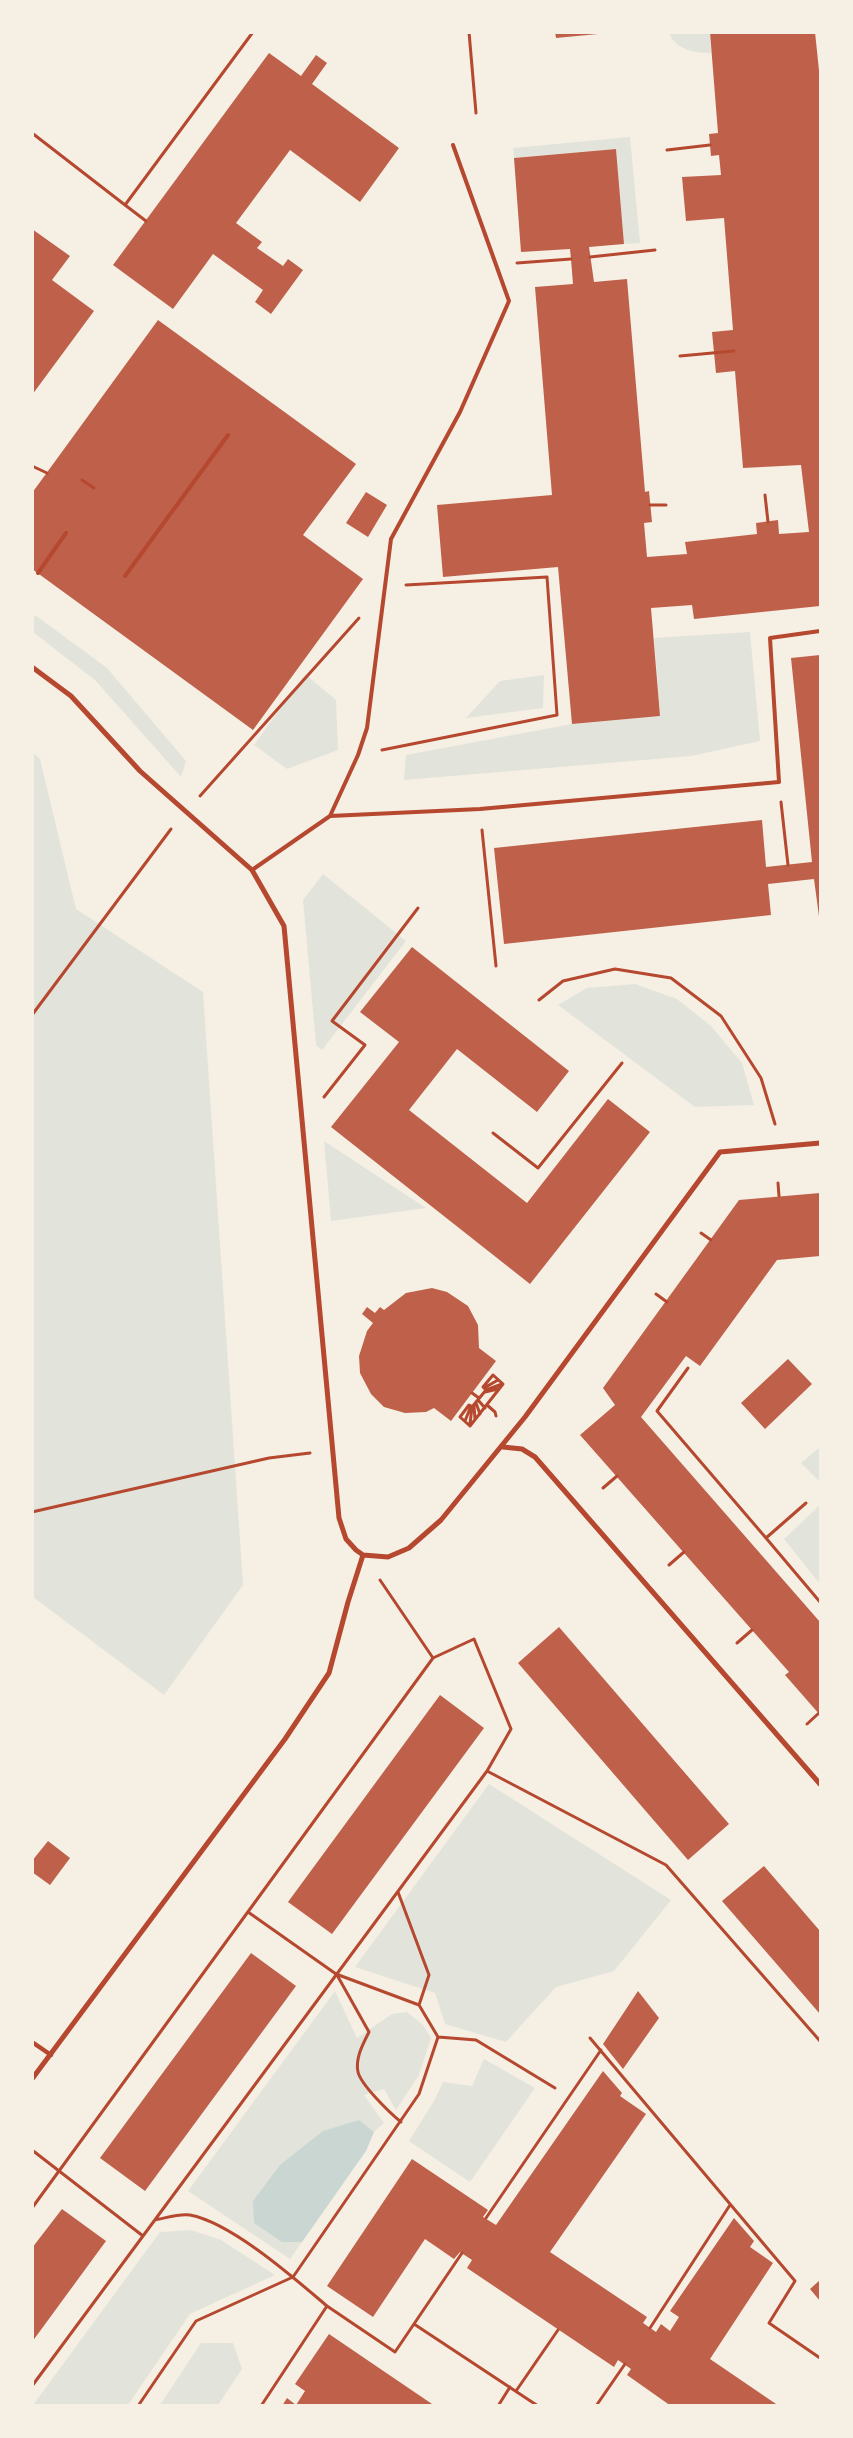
<!DOCTYPE html>
<html>
<head>
<meta charset="utf-8">
<style>
	body { margin:0 }
	#map { position:relative; width:853px; height:2438px; overflow:hidden; background:#f6efe4; font-family:"Crimson Pro",serif }
	canvas { display:block }
	.frame { position:absolute; inset:0; border:34px solid #f6efe4; pointer-events:none }
</style>
</head>
<body>
<div id="map">
<canvas width="853" height="2438"></canvas>
<div class="frame"></div>
</div>
<script>
const context = document.querySelector('canvas').getContext('2d');
context.lineJoin = 'round';
function fillPath(path, color) { context.fillStyle = color; context.fill(path, 'evenodd'); }
function strokePath(path, color, width, dash) { context.strokeStyle = color; context.lineWidth = width; context.lineCap = dash ? 'butt' : 'round'; context.setLineDash(dash || []); context.stroke(path); }
fillPath(new Path2D(`
	M669,33H710L711,53C695,53 676,50 669,33Z
	M630,137L640,243L624,244L616,149L514,158L513,148Z
	M35,615L107,668L186,761L181,777L96,681L33,632V619Z
	M750,632L760,741L691,756L404,780L406,755L572,724L660,716L654,638Z
	M305,674L336,700L338,750L287,769L254,745Z
	M544,675L543,708L466,718L500,681Z
	M33,753L40,759L76,909L203,992L243,1585L164,1695L33,1597Z
	M323,874L406,941L322,1050L316,1045L303,900Z
	M635,984L677,999L711,1026L742,1063L754,1105L695,1107L558,1005L587,988Z
	M324,1141L426,1208L331,1221Z
	M820,1447V1482L801,1463Z
	M820,1505V1584L784,1539Z
	M489,1784L671,1900L614,1971L556,1987L506,2042L445,2024L435,1993L355,1967Z
	M335,1991L357,2038L392,2014L407,2012L423,2025L431,2038L419,2075L396,2110L384,2089L364,2095L384,2123L374,2132L359,2120L282,2242H302L290,2259L188,2191Z
	M484,2059L535,2088L470,2182L409,2141L434,2101L443,2082L472,2086Z
	M191,2230L221,2240L275,2275L190,2314L128,2405H33L160,2232Z
	M201,2343H233L242,2369L218,2405H160Z`), '#e2e4dc');
fillPath(new Path2D(`
	M359,2120L374,2132L366,2151L302,2242H282L254,2223L253,2201L280,2165L323,2131Z`), '#c9d6d2');
fillPath(new Path2D(`
	M555,32H598V34L556,38Z
	M710,32H815L820,80V606L694,619L692,605L651,608L660,716L572,724L558,567L443,577L437,505L552,495L535,287L573,284L571,259L570,249L521,252L514,158L616,149L624,244L589,247L594,282L627,279L645,492L649,491L652,522L644,523L647,557L687,554L685,542L757,534L756,523L778,520L779,534L809,532L801,465L743,468L735,371L716,373L712,332L733,330L724,218L686,221L682,177L721,175L719,155L711,156L709,134L718,133Z
	M269,53L301,76L316,55L327,63L312,84L399,148L360,202L290,150L236,223L262,242L257,248L283,266L288,259L303,270L271,314L255,302L263,290L213,254L173,309L113,265Z
	M32,229L70,256L52,280L94,311L32,395Z
	M158,320L356,464L303,535L363,579L253,730L32,569V493Z
	M366,492L387,505L368,537L346,523Z
	M820,655V924L814,879L768,884L771,915L504,944L494,848L762,820L766,867L812,862L791,658Z
	M412,947L569,1071L537,1112L457,1049L409,1110L527,1203L608,1099L650,1132L530,1284L331,1127L399,1042L360,1012Z
	M820,1193V1256L777,1260L700,1366L686,1356L641,1417L820,1622V1715L785,1675L789,1672L580,1435L615,1405L603,1388L739,1200Z
	M432,1288L447,1292L468,1306L478,1325L479,1348L496,1361L451,1421L434,1408L426,1412L405,1413L384,1407L371,1394L360,1373L359,1356L367,1331L373,1323L362,1314L367,1307L375,1313L380,1307L384,1310L406,1293Z
	M788,1359L812,1384L765,1429L741,1403Z
	M559,1627L729,1824L688,1860L518,1663Z
	M440,1695L484,1728L332,1934L288,1902Z
	M48,1841L70,1858L50,1885L32,1872V1861Z
	M764,1866L820,1931V2014L722,1901Z
	M251,1953L296,1986L145,2191L100,2158Z
	M638,1991L659,2018L623,2069L603,2044Z
	M603,2071L622,2093L620,2096L646,2114L550,2252L647,2317L643,2323L656,2332L661,2324L670,2331L679,2317L670,2311L734,2218L754,2241L750,2247L773,2263L710,2359L779,2406H671L627,2375L631,2369L618,2360L614,2367L467,2268L472,2260L460,2252L454,2259L425,2239L373,2317L327,2286L412,2159L488,2210L483,2217L496,2225Z
	M62,2209L106,2241L32,2342V2248Z
	M820,2280V2301L810,2289Z
	M329,2334L379,2368L435,2406H282L287,2398L296,2405L305,2391L295,2384Z`), '#bf614a');
strokePath(new Path2D(`
	M469,32L476,113
	M32,133L125,205L253,32
	M667,150L710,145
	M125,205L146,221
	M590,257L655,250
	M517,263L571,259
	M680,356L734,351
	M32,466L47,473
	M82,480L94,488
	M765,495L768,522
	M650,505H666
	M382,750L557,715L547,577L406,585
	M200,796L359,618
	M781,802L788,865
	M482,830L496,966
	M539,1000L563,981L615,969L671,978L721,1016L761,1078L775,1124
	M32,1015L171,829
	M324,1097L365,1045L332,1021L418,908
	M493,1133L538,1168L622,1063
	M778,1183L779,1196
	M701,1233L711,1240
	M656,1294L667,1302
	M688,1368L657,1411L766,1538
	M493,1375L503,1384L470,1426L460,1417L469,1405L472,1407L486,1390L483,1387Z
	M484,1388L498,1380
	M486,1390L502,1384
	M485,1392L498,1389
	M472,1393L479,1398
	M478,1400L485,1408
	M476,1403L480,1414
	M487,1405L495,1412L496,1416
	M474,1406L475,1419
	M465,1421L471,1406
	M470,1424L472,1407
	M603,1488L617,1476
	M806,1503L766,1538L820,1602
	M32,1512L269,1458L310,1453
	M669,1565L684,1552
	M380,1580L433,1658
	M737,1643L752,1630
	M807,1724L819,1713
	M398,1892L429,1975L419,2005
	M248,1912L336,1974L419,2005L438,2037L476,2040L555,2088
	M337,1975L369,2032C363,2044 355,2058 358,2072C361,2085 390,2113 401,2122
	M590,2038L795,2281L769,2323L820,2358
	M32,2150L143,2236
	M32,2208L433,1658L474,1639L511,1729L487,1771
	M486,2218L601,2050
	M155,2220C166,2218 180,2213 190,2215C232,2223 294,2278 327,2306
	M414,2324L538,2406
	M650,2328L730,2205
	M32,2386L487,1771L666,1865L820,2041
	M516,2391L558,2330
	M138,2406L196,2321L293,2277L419,2094L438,2037
	M261,2406L327,2306L395,2352L462,2253
	M498,2406L510,2387
	M596,2406L625,2364`), '#b5482f', 3);
strokePath(new Path2D(`
	M38,573L66,533
	M125,576L228,435
	M330,816L358,755L367,728L391,539L460,412L509,301L453,145
	M252,870L330,816L480,809L779,782L770,638L820,631`), '#b5482f', 4);
strokePath(new Path2D(`
	M32,2042L51,2055`), '#b5482f', 4.5);
strokePath(new Path2D(`
	M32,667L71,696L140,771L252,870L284,926L339,1518L346,1539L356,1550L363,1555L388,1557L409,1548L441,1520L525,1417L720,1152L820,1143
	M503,1447L522,1449L535,1457L820,1784
	M32,2079L285,1739L329,1673L348,1602L363,1555`), '#b5482f', 5);
</script>
</body>
</html>
